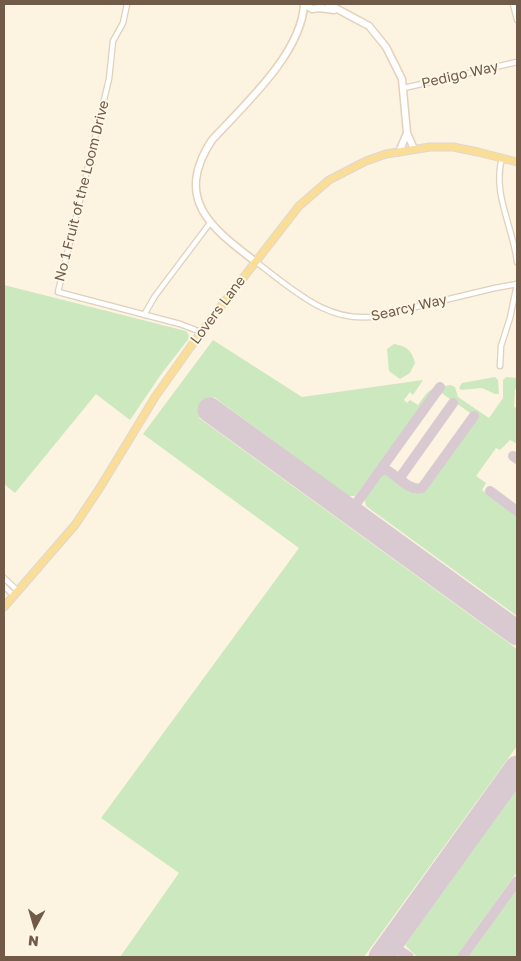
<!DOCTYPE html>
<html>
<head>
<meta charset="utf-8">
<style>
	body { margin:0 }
	#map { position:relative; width:521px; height:961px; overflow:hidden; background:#fcf3e0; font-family:"Golos Text",sans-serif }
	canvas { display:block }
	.frame { position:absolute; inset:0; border:5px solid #715a48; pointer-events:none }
	.north { position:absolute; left:10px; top:901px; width:50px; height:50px; -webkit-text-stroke:4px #fff7e5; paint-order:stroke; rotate:186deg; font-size:14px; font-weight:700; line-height:20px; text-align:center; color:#715a48 }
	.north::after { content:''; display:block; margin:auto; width:18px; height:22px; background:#715a48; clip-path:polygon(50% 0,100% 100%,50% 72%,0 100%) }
</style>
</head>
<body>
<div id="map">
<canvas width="521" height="961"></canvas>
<div class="frame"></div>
<div class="north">N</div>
</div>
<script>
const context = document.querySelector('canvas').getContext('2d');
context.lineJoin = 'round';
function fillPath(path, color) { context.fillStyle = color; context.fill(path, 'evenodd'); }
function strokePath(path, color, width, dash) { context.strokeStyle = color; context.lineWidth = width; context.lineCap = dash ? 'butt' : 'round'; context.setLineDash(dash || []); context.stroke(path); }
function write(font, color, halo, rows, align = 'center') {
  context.font = font + ' "Golos Text",sans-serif'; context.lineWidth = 4; context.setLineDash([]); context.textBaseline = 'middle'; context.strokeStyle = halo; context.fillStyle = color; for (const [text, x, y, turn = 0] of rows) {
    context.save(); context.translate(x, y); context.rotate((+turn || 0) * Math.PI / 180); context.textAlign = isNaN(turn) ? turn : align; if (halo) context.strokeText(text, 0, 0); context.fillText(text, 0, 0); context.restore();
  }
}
fillPath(new Path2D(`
	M4,285L186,331L190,337L162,373L130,420L96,394L15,493L4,484Z
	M213,340L302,397L423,380L413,395L410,392L404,400L407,403L410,400L418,405C423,399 427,389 436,388L409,427H406L355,496H348L214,397L199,418L517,649V746L364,957H120L179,873L101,818L299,548L143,434Z
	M394,344C407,346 412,351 415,363L410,373L400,379L389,371L387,349Z
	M495,377L498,380L499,394H495L482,388L461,390L459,388L462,383Z
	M506,377L517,378V389H515L514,407L517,408V444L510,440L500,450L496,448L476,476L486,483L482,490L517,516V616L366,506L364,497L382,475L387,473L414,491L419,492L476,417L440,392L444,386L451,385L455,387L458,397L489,418L503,398V380Z
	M517,788V872L456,957H417L405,945Z
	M517,889V957H468Z`), '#cce8bf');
strokePath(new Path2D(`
	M513,456L517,459
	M379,472L385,469C396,474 409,492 422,488L474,416
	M399,479L453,403
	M490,491L517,511
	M350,512L440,387
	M390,944L409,957
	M462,957L517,881`), '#d9cad2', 10);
strokePath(new Path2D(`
	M210,410L517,633
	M381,957L517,768`), '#d9cad2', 25);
const street = new Path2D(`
	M127,4L123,23L113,41L109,79L58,292L180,324L201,332
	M513,4L517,20
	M404,88L517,62
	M502,158C492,194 513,226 517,262
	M256,262C293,289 328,325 378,316L495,288L517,284
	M144,315L155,296L210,223
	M500,366L501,346L510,318L517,284
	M4,578L18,591
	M4,586L14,596`);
const secondary = new Path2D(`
	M304,4L312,9L319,8L321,5
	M328,4L369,26L386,47L402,79L407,133L414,149
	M319,8L334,10
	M399,152L407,133
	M256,262C211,228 173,199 212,140C244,105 302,53 304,4`);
const primary = new Path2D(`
	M4,607L75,525L101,486L155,397L201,332L299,206L329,180L366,161L386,154L430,147H453L478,152L517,162`);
strokePath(street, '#dfd0bc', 7);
strokePath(secondary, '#e4d1ba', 9);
strokePath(primary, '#ddd7d3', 9);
strokePath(street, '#fff', 4.5);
strokePath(secondary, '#fff', 6);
strokePath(primary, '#fade98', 7);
write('14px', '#715a48', '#fff7e5', [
	["Pedigo Way",460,75,-13],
	["No 1 Fruit of the Loom Drive",82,191,-76],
	["Searcy Way",409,308,-13],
	["Lovers Lane",218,310,-53]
]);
</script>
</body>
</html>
